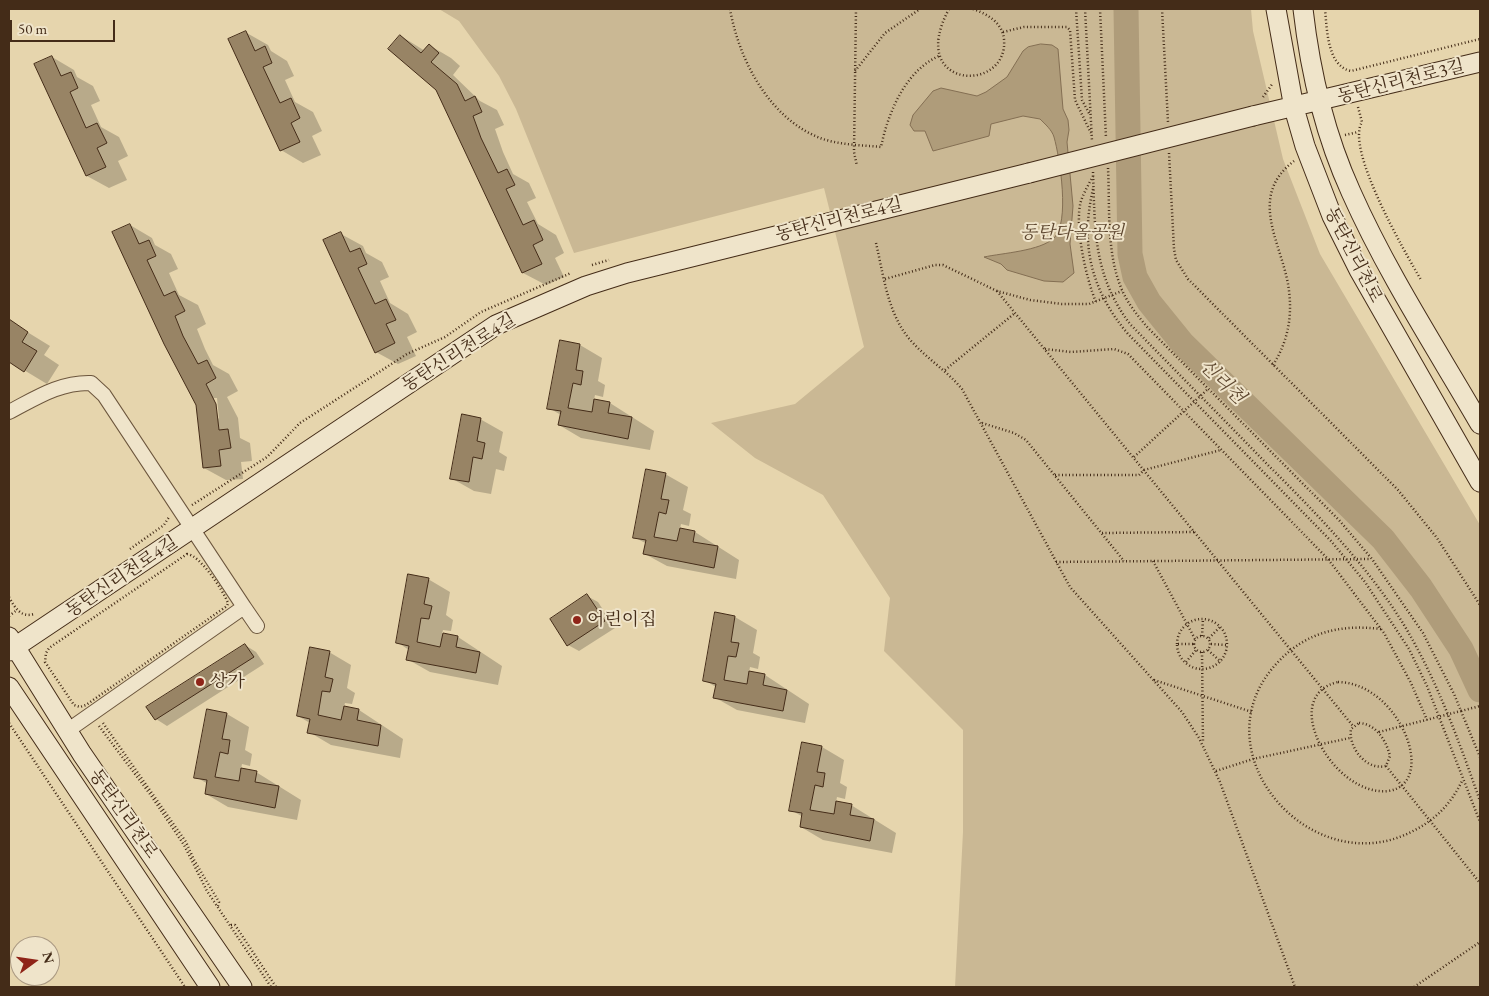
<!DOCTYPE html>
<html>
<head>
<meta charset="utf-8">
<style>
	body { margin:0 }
	#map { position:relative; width:1489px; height:996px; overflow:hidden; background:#e6d5ad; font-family:"EB Garamond",serif }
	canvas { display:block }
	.frame { position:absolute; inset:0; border:10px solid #442c18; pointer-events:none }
	.north { position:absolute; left:10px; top:936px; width:50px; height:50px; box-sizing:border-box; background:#efe4ca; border:1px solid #ab9a83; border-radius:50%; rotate:76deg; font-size:14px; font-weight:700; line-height:20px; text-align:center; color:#442c18 }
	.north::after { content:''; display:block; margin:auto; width:18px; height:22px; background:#8f2418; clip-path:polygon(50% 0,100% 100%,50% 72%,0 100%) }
	.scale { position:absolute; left:10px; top:20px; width:105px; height:22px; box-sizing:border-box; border:2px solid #442c18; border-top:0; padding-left:6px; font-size:15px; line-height:18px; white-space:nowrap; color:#442c18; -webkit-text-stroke:4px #efe4ca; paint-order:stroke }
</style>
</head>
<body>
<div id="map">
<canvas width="1489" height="996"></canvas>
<div class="frame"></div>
<div class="north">N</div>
<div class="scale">50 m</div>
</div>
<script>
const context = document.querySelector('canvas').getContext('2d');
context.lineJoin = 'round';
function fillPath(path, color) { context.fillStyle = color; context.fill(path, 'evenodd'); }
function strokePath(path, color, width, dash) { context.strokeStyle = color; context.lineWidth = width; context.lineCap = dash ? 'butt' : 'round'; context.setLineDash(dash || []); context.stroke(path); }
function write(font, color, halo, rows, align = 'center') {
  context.font = font + ' "EB Garamond","Noto Serif KR",serif'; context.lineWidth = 4; context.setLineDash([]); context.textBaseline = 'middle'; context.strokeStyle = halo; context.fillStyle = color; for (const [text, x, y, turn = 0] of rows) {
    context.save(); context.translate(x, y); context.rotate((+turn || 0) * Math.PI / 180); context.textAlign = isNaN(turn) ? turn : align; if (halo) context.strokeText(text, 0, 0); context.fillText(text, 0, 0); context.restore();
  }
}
fillPath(new Path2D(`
	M439,9H1251L1253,31L1283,159L1320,254L1480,525V987H955L963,832V730L884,651L890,598L823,495L755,458L711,423L795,404L864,347L824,188L574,253L516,109L499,76L459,21Z`), '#cab894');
const water = new Path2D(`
	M1041,44L1052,45L1058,49L1063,109L1068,120L1069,130L1067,142L1073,206L1070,244L1074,273L1063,282L1044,281L1007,270L1001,264L984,257C1003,253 1040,251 1054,238C1070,223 1060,158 1054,137C1052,130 1045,124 1040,119L1023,116L991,124L989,136L933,151L925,131H914L910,125L913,115L933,91L941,88L977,96L986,92L1007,77L1023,51L1028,47Z`);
fillPath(water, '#af9c7a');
strokePath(water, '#846f53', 1);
fillPath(new Path2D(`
	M245,32L268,45L271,51L287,61L294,76L285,80L295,102L313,112L322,131L312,136L321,155L303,163L281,150Z
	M401,36L425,51L429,45L451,58L460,66L453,75L480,101L497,110L504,125L495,129L503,152L513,174L529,183L536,198L527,202L538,224L556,235L564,253L555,258L564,277L546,285L523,273L437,89Z
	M52,57L74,70L77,77L93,86L100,101L91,105L101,127L119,137L128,156L118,161L127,180L109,188L87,176Z
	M130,225L152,238L155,245L171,254L178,269L169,273L179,295L198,305L206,324L197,329L205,349L213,365L229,374L238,391L227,397L238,418L240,438L250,443L252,461L241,462L243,479L226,480L204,468L197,405ZM214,398H217L219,419L216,416Z
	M341,234L363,246L366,253L382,262L389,277L380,281L390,303L408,314L417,332L407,337L416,356L398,364L376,352Z
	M11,322L50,346L44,355L59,365L47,384L9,361V325Z
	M580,345L602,358L598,381L605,385L603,397L595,395L594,400L610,403L654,431L650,450L581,438L559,425L561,415L549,408Z
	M480,419L503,432L499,452L507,457L504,471L496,469L491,494L474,491L451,478Z
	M665,474L688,487L683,510L691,514L689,526L681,524L680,529L695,532L739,560L736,579L667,566L645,554L647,544L634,537Z
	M428,579L450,592L446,615L453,620L451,631L443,630L442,634L458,637L502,666L498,685L430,672L407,659L409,650L397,642Z
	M587,596L598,602L615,628L579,651L568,645Z
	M716,614L735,617L757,630L753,653L760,657L758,669L750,667L749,672L765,675L809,704L805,723L737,710L714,697L716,687L704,680Z
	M245,645L256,652L264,664L167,726L156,719Z
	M329,652L351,665L347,688L355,693L352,704L345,703L344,707L359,710L403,739L400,758L331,745L309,732L310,723L298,716Z
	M227,714L249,727L245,750L252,754L250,766L242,764L241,769L256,772L301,800L297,820L228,807L206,794L208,784L196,777Z
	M803,744L822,747L844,760L840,783L847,787L845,799L837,797L836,802L851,805L896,833L892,853L823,840L801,827L803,817L791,810Z`), '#0003');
strokePath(new Path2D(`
	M1126,9L1130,254L1135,277L1149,302L1183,344L1383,539L1421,588L1461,649L1480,690`), '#af9c7a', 25);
const building = new Path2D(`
	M246,31L255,51L265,46L272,63L263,67L280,103L291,98L300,118L291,123L300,142L280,151L228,39Z
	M400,35L421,53L429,44L439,53L431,62L457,84L465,101L475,96L482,112L473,116L481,138L498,173L507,169L515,185L506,189L523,225L534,220L543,240L533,245L542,264L522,273L436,90L388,49Z
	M52,56L61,76L71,72L78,88L70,92L86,128L97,123L107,143L97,148L106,167L86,176L34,64Z
	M130,224L139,244L149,240L156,256L147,260L164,296L175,291L185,311L175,316L183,336L198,364L207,360L216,378L206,384L216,404L219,430L228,429L231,448L219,450L221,466L203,468L196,405L164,344L112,232Z
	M341,232L350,252L360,248L367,264L358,268L375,304L386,299L396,320L386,324L395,343L375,353L323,240Z
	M9,319L28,332L22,342L37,351L24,372L9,362Z
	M560,340L580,344L576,370L583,371L581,385L573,383L568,408L592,412L594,399L610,402L608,413L632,417L628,439L558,425L561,411L547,409Z
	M462,414L481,418L477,441L485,443L482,459L473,457L469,482L450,479Z
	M646,469L666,473L661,499L669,500L666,514L659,512L654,537L677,541L680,528L695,531L693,542L718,546L714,568L643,554L646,540L633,538Z
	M408,574L429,578L424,604L432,606L429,619L421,618L417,642L440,647L443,633L458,636L456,647L480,652L476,673L406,660L409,646L396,643Z
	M587,594L605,621L567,646L550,619Z
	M715,612L735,616L731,642L739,643L736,657L728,656L724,680L747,684L749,671L765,674L763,685L787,690L783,711L713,698L716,684L703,681Z
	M245,644L254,657L155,720L146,707Z
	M310,647L330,651L325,677L333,679L330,692L322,691L318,715L341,720L344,706L359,709L357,720L381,725L378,746L307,733L310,719L297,716Z
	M207,709L227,713L222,739L230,740L228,754L220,752L215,777L239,781L241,768L257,771L255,782L279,786L275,808L205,794L207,780L194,778Z
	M802,742L822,746L817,772L825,773L823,787L815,785L810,810L834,814L836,801L852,804L850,815L874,819L870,841L800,827L802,813L789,811Z`);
fillPath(building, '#988465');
strokePath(building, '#442c18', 1);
const street = new Path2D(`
	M9,412C36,398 60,382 91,383L104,395L244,607L67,731
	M244,607L257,626`);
const secondary = new Path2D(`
	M1276,9L1294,108L1305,146L1332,216L1359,270L1480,482
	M1303,9C1310,70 1325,135 1351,192C1387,273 1436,348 1480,424
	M1253,116L1480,62
	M9,637L82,754L242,987
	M9,651L496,325L586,286L627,273L1029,173
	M9,687L210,987`);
strokePath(street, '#6c563d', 16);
strokePath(secondary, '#442c18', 21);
strokePath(new Path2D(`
	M730,9C739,60 769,118 820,138C839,145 861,145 881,147C888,113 905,71 939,56
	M856,9L854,152L857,166
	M949,9C905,90 1009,94 1004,39C1002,22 987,14 973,9
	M1076,9L1082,100L1090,115
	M1085,9L1092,141
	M1100,9L1106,138
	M1162,9L1168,122
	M1325,9C1327,29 1327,66 1351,71L1480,39
	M1003,32L1024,27H1067L1070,30L1075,100L1091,133
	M855,71L885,33L920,9
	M1263,97L1273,83
	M1358,107L1362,122C1345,149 1405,252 1421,280
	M1345,135L1358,132
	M1169,153L1174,249L1176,260L1188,279L1398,490L1437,538L1480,605
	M1108,168C1110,207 1106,253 1122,290C1128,304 1138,316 1148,328L1339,520L1372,559L1423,633L1454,694L1480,757
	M1093,172C1095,230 1093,275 1130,324C1176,371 1222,418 1267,464C1317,514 1367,565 1404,625C1437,680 1459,741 1480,801
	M1093,176C1089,184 1084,192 1081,201C1074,224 1086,279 1096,302
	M1093,189C1080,245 1091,290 1128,334L1331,541L1365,582L1409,649L1427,686L1480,822
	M876,243C884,277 888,318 914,344C929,360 948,372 962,389L1070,587L1182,712L1199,738L1220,782L1295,987
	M592,265L609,260
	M885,279L935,265H943L997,291L1030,300L1062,304H1089L1122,291
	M997,291L1353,726
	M1045,349L1071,352L1114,349L1128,354L1328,559L1384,633L1411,683L1427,720
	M1273,365C1289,340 1293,313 1288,284C1280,240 1248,196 1294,161
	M945,370L1015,313
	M982,423L1014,433L1026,440L1124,561
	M1134,457L1208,389
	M1055,475H1139L1144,470L1221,450
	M192,505L267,457L300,423L407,354L445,337L481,312L571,273
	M1102,533L1195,532
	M130,549L164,525L169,517
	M187,554C200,555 223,590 228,603L227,606L86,705L80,707L74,705L45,662L46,653L49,648Z
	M1153,561L1195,639
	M1056,562L1371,559
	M9,597C15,608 21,618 34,614
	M9,616L17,610
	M1177 644a25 25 0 1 1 50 0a25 25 0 1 1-50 0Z
	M1381,629C1341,624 1306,632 1278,662C1194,750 1311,885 1413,831C1435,820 1451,804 1462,781
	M1194 644a8 8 0 1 1 16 0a8 8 0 1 1-16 0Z
	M1202,636L1203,619
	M1209,638L1220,627
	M1178,644H1194
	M1211,644L1227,645
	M1208,650L1221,662
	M1202,652L1203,743
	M1186,662L1196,650
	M1154,680L1252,712
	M1338,682C1400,683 1439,784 1388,791C1334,797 1277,696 1338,682Z
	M9,723L185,987
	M103,723L186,842L194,860L219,902L218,906
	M1359,723C1376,724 1386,740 1390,756L1386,766C1366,771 1348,747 1351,729Z
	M99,726L150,794L184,845L207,891L271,987
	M1379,732L1461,711
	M1386,766L1480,883
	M1216,771L1253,759L1350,738
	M231,925H235L276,987
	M1414,987L1480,942`), '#442c18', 2.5, [1, 2.5]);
strokePath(street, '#efe4ca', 14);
strokePath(secondary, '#efe4ca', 19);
const secondaryBridge = new Path2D(`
	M1029,173L1253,116`);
strokePath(secondaryBridge, '#442c18', 21, []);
strokePath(new Path2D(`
	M1461,711L1480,706`), '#442c18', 2.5, [1, 2.5]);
strokePath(secondaryBridge, '#efe4ca', 19);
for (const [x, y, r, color] of [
	[577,620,5,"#8f2418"],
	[200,682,5,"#8f2418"]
]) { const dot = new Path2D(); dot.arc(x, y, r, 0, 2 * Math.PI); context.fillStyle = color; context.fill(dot); strokePath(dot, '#efe4ca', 2); }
write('18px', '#442c18', '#efe4ca', [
	["동탄신리천로3길",1401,82,-14],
	["동탄신리천로4길",839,220,-14],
	["동탄신리천로",1353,255,63],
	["동탄신리천로4길",459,353,-32],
	["동탄신리천로4길",122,577,-34],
	["동탄신리천로",123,814,55]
]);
write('italic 18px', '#5f4831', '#efe4ca', [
	["동탄다올공원",1072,233]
]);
write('18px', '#442c18', '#efe4ca', [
	["어린이집",587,620],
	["상가",210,682]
], 'left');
write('italic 19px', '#5f4830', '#efe4ca', [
	["신리천",1222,382,44]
]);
</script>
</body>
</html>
